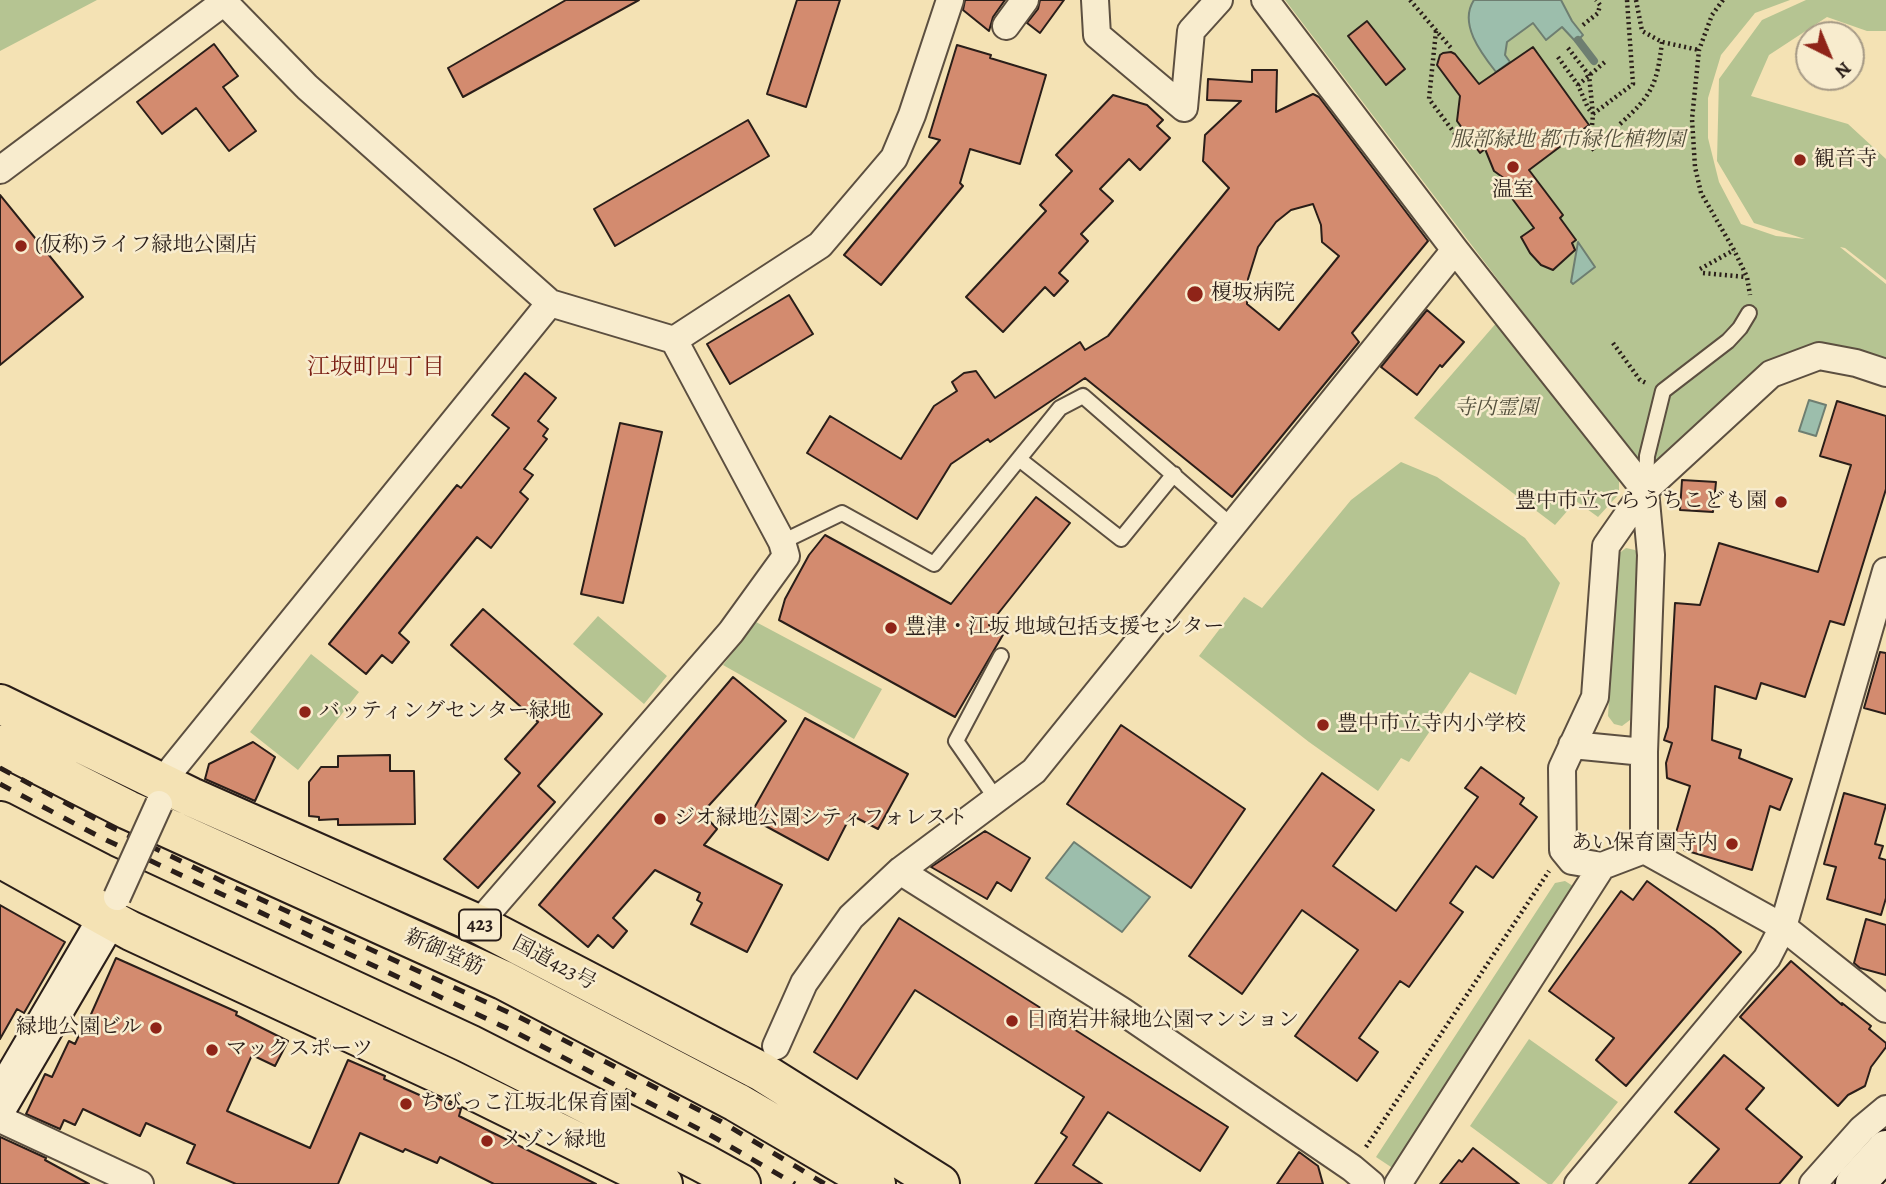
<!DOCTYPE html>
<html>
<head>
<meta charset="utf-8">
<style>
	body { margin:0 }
	#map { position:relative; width:1886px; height:1184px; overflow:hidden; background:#f4e2b4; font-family:Alegreya,serif }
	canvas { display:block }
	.north { position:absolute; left:1795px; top:21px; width:70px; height:70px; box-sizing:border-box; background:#f8ecce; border:2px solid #a69a86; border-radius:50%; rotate:137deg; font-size:19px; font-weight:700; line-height:28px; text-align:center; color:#2a1e19 }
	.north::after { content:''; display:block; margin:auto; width:24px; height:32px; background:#8f2418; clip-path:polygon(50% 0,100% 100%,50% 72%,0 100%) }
</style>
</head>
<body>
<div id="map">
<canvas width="1886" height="1184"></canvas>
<div class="north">N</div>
</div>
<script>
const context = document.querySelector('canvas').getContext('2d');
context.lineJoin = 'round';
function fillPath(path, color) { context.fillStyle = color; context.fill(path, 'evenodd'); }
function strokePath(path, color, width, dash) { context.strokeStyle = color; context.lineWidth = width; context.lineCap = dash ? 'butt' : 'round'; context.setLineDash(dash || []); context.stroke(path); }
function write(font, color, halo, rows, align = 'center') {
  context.font = font + ' Alegreya,"Noto Serif JP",serif'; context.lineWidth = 5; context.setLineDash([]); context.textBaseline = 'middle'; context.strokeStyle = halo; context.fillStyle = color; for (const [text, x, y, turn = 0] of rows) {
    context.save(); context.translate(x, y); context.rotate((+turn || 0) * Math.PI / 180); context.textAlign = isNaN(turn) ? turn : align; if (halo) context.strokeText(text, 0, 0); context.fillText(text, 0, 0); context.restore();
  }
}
fillPath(new Path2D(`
	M0,0H97L0,51Z
	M1285,0H1790L1755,13L1721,55L1708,98V138L1719,182L1741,224L1776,236L1805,239L1754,223L1717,161L1719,79L1762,20L1806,0H1886V31H1867L1827,17L1769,55L1751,96L1848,124L1886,159V280L1845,248L1840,247L1886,284V362L1819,341L1765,361L1657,464L1636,461Z
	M1498,321L1619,476V494L1598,517L1576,501L1555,525L1414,418Z
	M1401,462L1437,477L1525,538L1560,583L1516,695L1470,672L1409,762L1401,758L1378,791L1309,742L1199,656L1244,597L1262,608L1351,500Z
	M1626,548L1635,550L1639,556L1630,720L1622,726L1614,724L1608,716L1618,554Z
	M598,616L667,676L644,704L573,644Z
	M756,622L882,689L854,739L723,665Z
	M311,654L359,692L298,770L250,732Z
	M1565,881L1573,886L1574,896L1394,1169L1376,1157L1555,883Z
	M1529,1039L1618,1102L1552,1184H1548L1470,1126Z`), '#b5c492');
const water = new Path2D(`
	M1474,0H1561L1572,21L1583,35L1576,42L1562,27L1546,40L1533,23L1507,42L1505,55L1510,62L1496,72C1482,54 1458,24 1474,0Z
	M1578,242L1595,267L1573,284L1571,282Z
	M1809,400L1826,405L1816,436L1799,431Z
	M1074,842L1150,897L1122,932L1046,878Z`);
fillPath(water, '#9cbeac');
strokePath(water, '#6e7e71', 2);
strokePath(new Path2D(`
	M1578,40L1594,61`), '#6e7e71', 8);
const building = new Path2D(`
	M566,0H639L463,97L448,68Z
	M797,0H840L806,107L767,94Z
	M965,0H1005L993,17L989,31L963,10Z
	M1040,0H1064L1040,33L1027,23L1038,9Z
	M1367,21L1405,69L1386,85L1348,36Z
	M214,44L238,76L223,87L256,131L229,151L196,108L162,134L137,102Z
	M957,45L991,55L990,58L1046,75L1020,164L970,149L960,183L963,186L881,285L844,255L940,140L929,137Z
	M1533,47L1589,125L1529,170L1563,215L1560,218L1576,240L1572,243L1575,250L1553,270L1541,265L1530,253L1521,237L1534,228L1505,189L1512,184L1494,171L1485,149L1480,153L1457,121L1460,96L1437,65L1440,55L1443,53L1451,52L1455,54L1479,84Z
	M1252,70H1277L1276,112L1313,94L1319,97L1428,241L1352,333L1359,342L1232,497L1085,378L990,442L988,439L951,464L917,519L807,453L830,416L901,459L934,406L957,391L952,382L964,373L976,371L995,398L1080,342L1085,350L1108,336L1229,188L1203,161L1205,135L1241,101L1207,100L1208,79L1252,82ZM1313,204L1321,225L1322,242L1339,256L1279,330L1247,304L1248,279L1258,247L1276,222L1291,210Z
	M1113,95L1147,105L1163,120L1157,126L1170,138L1140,170L1129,159L1100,189L1113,201L1081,234L1088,241L1059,273L1068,281L1054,296L1045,287L1003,332L966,297L1046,211L1040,205L1072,171L1056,155Z
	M748,120L769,156L615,246L594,209Z
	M0,195L83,297L0,365Z
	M789,295L813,334L730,384L707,344Z
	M1427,310L1464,342L1442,367L1440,365L1417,395L1381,367Z
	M525,373L556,398L538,421L548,429L543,436L547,439L524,469L533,475L520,492L528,499L491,548L477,537L399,633L409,642L392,663L382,655L366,674L329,644L457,485L461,488L509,428L492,415Z
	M1837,401L1886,416V489L1844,625L1830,621L1805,697L1761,683L1756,699L1715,686L1712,740L1741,750L1739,758L1792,779L1780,810L1770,806L1752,870L1684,850L1688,840L1675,836L1690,786L1667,778L1666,763L1672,743L1664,740L1668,727L1675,603L1700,605L1719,543L1818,572L1851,465L1820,456Z
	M620,423L662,432L623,603L581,594Z
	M1682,480L1716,482L1713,512L1680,510Z
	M1036,497L1070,523L989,625L1004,633L955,717L779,620L785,599L809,555L825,535L951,604Z
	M483,609L602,714L538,786L555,802L478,888L444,859L520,773L505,759L538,722L451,645Z
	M1880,652L1886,653V714L1864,708Z
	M733,677L786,721L702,813L717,829L704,845L782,885L747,952L691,924L702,903L697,900L700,893L655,870L613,918L627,931L613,948L598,935L588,947L539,905Z
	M805,718L908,774L878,829L851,815L828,860L749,817Z
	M1121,725L1245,809L1191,888L1067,804Z
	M253,742L275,757L255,801L205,779L209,764Z
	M390,755V771H414L415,824L338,825V819L319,820V817L309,816V782L321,767H338V756Z
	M1481,767L1524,798L1520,804L1537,817L1493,878L1476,866L1450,903L1463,912L1409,987L1400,981L1359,1038L1378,1052L1357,1081L1295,1036L1358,950L1302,910L1242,994L1189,956L1322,773L1374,810L1333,866L1396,911L1478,797L1465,788Z
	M1844,793L1886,805L1875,844L1883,846L1879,858L1886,860V898L1881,915L1827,899L1836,867L1824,864Z
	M985,831L1030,858L1011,891L997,882L987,899L931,867Z
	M1647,881L1714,929L1741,952L1626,1086L1596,1060L1614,1038L1549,991L1621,891L1633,900Z
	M0,905L65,942L24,1013L17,1009L0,1039Z
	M899,918L1228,1127L1200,1171L1108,1112L1073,1165L1102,1184H1035L1067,1137L1061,1133L1084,1097L915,990L857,1079L814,1052Z
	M1866,919L1886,925V975L1860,968L1854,963Z
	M116,958L237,1012L236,1015L288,1041L275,1066L252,1055L227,1111L310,1148L348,1060L385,1076L384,1079L435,1102L437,1098L461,1109L459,1116L596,1184H494L440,1157L437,1163L405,1149L403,1152L360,1133L338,1184H236L187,1163L195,1145L146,1123L140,1136L83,1109L75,1125L64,1120L60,1129L26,1114L45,1074L52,1077L69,1041L75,1044L86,1020L88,1021Z
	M1791,961L1842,1005V1003L1871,1026L1869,1029L1886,1043V1047L1871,1067L1865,1086L1848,1095L1838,1106L1740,1017Z
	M1724,1055L1764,1088L1746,1109L1802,1157L1779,1184H1689L1719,1149L1675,1112Z
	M0,1137L46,1158L45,1160L89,1184H0Z
	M1473,1148L1519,1184H1440L1459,1160L1462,1162Z
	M1299,1152L1318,1166L1323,1184H1277Z`);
fillPath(building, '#d38b6f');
strokePath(building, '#2a1e19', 2);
const lane = new Path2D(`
	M1019,459L1121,539L1174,474
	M1646,487L1647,456L1663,391L1728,341L1740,328L1749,313
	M782,542L842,513L934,564L1060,408L1083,396L1232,526
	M997,800L956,741L1001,656`);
const street = new Path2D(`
	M1095,0L1097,35L1184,108L1191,31L1219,0
	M1265,0L1455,250L1645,490L1651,555L1644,752V850L1602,866L1572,861L1563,850L1562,768L1595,697L1606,546L1645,490L1771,374L1819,356L1856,363L1886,373
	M1006,26L1025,0
	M0,170L224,2L307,87L550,303L674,340L820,245L894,158L912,115L950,0
	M1572,745L1644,752
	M161,799L173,768L550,303
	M1644,850L1783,927L1886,1009
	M900,871L1122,1011L1352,1168L1371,1184
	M478,924L731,632L786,556L782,542L674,340
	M776,1046L804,983L851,917L900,871L1034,771L1455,250
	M0,1119L140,1184
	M1398,1184L1602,866
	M1578,1184L1767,958L1783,927L1886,571
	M1813,1184L1862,1129L1886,1109`);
const secondary = new Path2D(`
	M0,1102L108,918
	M1855,1184L1886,1150`);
const highway = new Path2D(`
	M0,704L191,797L478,924L762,1072L940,1184
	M0,745L128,810L503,980L736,1102L876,1184
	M0,821L101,873L469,1044L703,1163L741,1184
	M0,858L131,931L448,1078L663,1184`);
strokePath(lane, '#5c4f40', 18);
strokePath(street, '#5c4f40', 30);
strokePath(secondary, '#2a1e19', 42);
strokePath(highway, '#2a1e19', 42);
strokePath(new Path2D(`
	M1410,0L1451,48
	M1636,0L1642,31L1662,42L1699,50
	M1723,0L1712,15L1699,50L1692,119L1695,167L1701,193L1734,250L1747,277L1750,295
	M1583,25L1598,13L1600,5L1596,0
	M1436,31L1429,99L1465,147
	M1568,48L1589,75L1593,114L1592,126L1590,130L1583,135L1596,153
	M1558,57L1578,85L1588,108L1592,113
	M1578,85L1606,61
	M1593,114L1633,84L1627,0
	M1620,124C1652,95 1657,85 1662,42
	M1590,130L1603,148
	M1700,269L1734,250
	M1703,273L1746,277
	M1613,343L1640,380L1646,383
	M1366,1147L1549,871`), '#2a1e19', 4.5, [2, 3.5]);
strokePath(lane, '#f8ecce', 14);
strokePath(street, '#f8ecce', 26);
strokePath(secondary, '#f8ecce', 38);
strokePath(highway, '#f4e2b4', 38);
strokePath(new Path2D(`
	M0,768L105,824L236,888L521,1018L720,1121L825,1184
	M0,784L100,837L517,1033L712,1136L795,1184`), '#2a1e19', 5, [12, 12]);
const streetBridge = new Path2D(`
	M117,897L159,804`);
strokePath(streetBridge, '#5c4f40', 30, []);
strokePath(streetBridge, '#f8ecce', 26);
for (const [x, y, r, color] of [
	[1800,160,7,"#8f2418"],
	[1513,167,7,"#8f2418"],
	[21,246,7,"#8f2418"],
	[1195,294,9,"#8f2418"],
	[1781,502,7,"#8f2418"],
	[891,628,7,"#8f2418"],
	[305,712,7,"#8f2418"],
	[1323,725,7,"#8f2418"],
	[660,819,7,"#8f2418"],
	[1732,844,7,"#8f2418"],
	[1012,1021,7,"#8f2418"],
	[156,1028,7,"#8f2418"],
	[212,1050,7,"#8f2418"],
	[406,1104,7,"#8f2418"],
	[487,1141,7,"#8f2418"]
]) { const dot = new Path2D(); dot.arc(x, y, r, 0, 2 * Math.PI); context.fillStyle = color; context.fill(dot); strokePath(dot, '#f8ecce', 2.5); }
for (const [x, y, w] of [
	[480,925,42]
]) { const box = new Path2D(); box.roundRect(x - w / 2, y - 15.5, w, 31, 5); context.fillStyle = '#f8ecce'; context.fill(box); strokePath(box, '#2a1e19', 2); }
write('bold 19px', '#2a1e19', null, [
	["423",480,925]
]);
write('italic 21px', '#54503d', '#f8ecce', [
	["服部緑地 都市緑化植物園",1568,141],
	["寺内霊園",1496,409]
]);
write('21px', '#2a1e19', '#f8ecce', [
	["観音寺",1814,160],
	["温室",1513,191,"center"],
	["(仮称)ライフ緑地公園店",35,246],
	["榎坂病院",1211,294],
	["豊中市立てらうちこども園",1767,502,"right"],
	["豊津・江坂 地域包括支援センター",905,628],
	["バッティングセンター緑地",319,712],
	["豊中市立寺内小学校",1337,725],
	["ジオ緑地公園シティフォレスト",674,819],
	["あい保育園寺内",1718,844,"right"],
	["日商岩井緑地公園マンション",1026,1021],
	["緑地公園ビル",142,1028,"right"],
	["マックスポーツ",226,1050],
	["ちびっこ江坂北保育園",420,1104],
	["メゾン緑地",501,1141]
], 'left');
write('21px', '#2a1e19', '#f8ecce', [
	["新御堂筋",444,953,24],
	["国道423号",554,964,28]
]);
write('23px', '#7a1f14', '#f8ecce', [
	["江坂町四丁目",376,368]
]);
</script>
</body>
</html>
